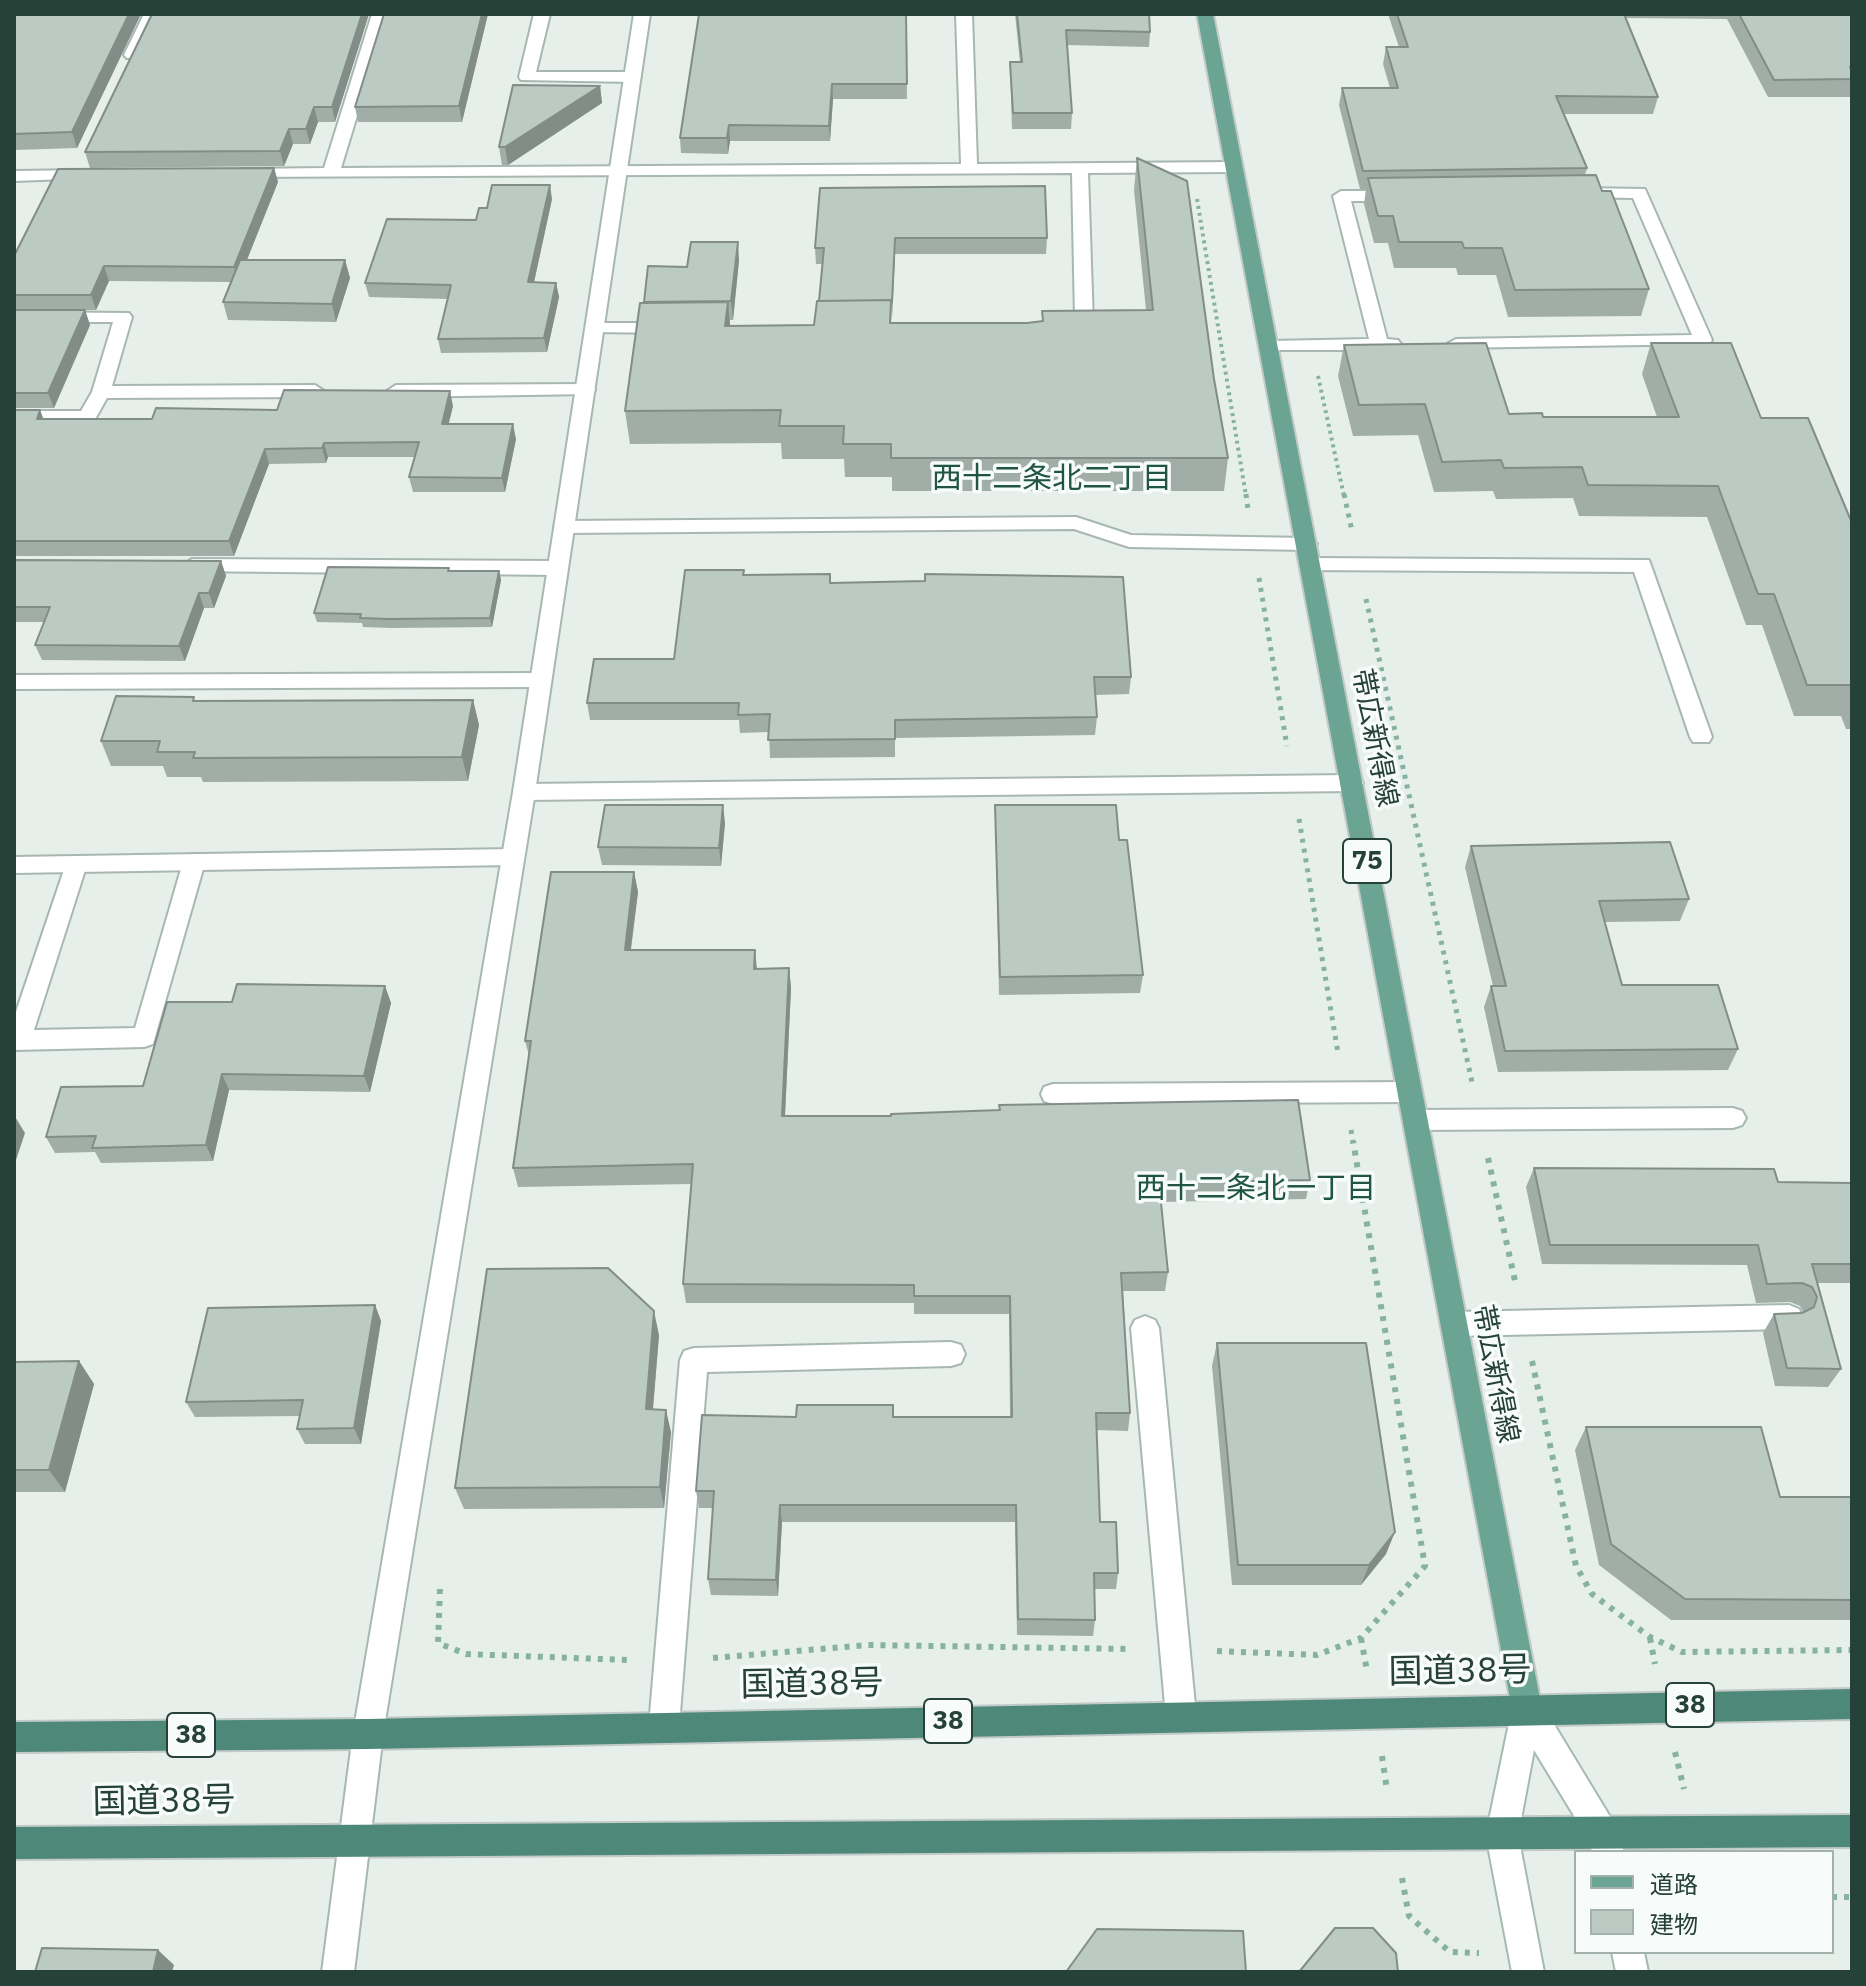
<!DOCTYPE html>
<html>
<head>
<meta charset="utf-8">
<style>
	body { margin:0 }
	#map { position:relative; width:1866px; height:1986px; overflow:hidden; background:#e6efea; font-family:"IBM Plex Sans","Noto Sans JP",sans-serif }
	canvas { display:block }
	.frame { position:absolute; inset:0; border:16px solid #254138; pointer-events:none }
	.legend { position:absolute; left:1574px; top:1850px; width:260px; height:104px; box-sizing:border-box; background:#f7fbf9; border:2px solid #a3b1ac; margin:0; padding:10px 14px; list-style:none; font-size:24px; color:#254138 }
	.legend li { display:flex; align-items:center; gap:16px; height:40px }
	.legend b { width:40px; border:2px solid #a3b1ac }
</style>
</head>
<body>
<div id="map">
<canvas width="1866" height="1986"></canvas>
<div class="frame"></div>
<ul class="legend">
<li><b style="height:10px;background:#6ba492"></b>道路</li>
<li><b style="height:22px;background:#bbcac3"></b>建物</li>
</ul>
</div>
<script>
const context = document.querySelector('canvas').getContext('2d');
context.lineJoin = 'round';
function strokePath(path, color, width, dash) { context.strokeStyle = color; context.lineWidth = width; context.lineCap = dash ? 'butt' : 'round'; context.setLineDash(dash || []); context.stroke(path); }
function fillPath(path, color) { context.fillStyle = color; context.fill(path, 'evenodd'); }
function write(font, color, halo, rows, align = 'center') {
  context.font = font + ' "IBM Plex Sans","Noto Sans JP",sans-serif'; context.lineWidth = 7; context.setLineDash([]); context.textBaseline = 'middle'; context.strokeStyle = halo; context.fillStyle = color; for (const [text, x, y, turn = 0] of rows) {
    context.save(); context.translate(x, y); context.rotate((+turn || 0) * Math.PI / 180); context.textAlign = isNaN(turn) ? turn : align; if (halo) context.strokeText(text, 0, 0); context.fillText(text, 0, 0); context.restore();
  }
}
const service = new Path2D(`
	M534,14H550L536,72H633L641,77L633,82L521,80L519,77Z
	M1579,188L1645,189L1712,340L1709,344L1450,348L1447,344L1456,339L1692,335L1633,198L1573,197L1571,193L1573,189Z
	M1341,191H1399L1407,196L1399,201H1351L1387,339L1398,340L1401,344L1398,348L1380,350H1264L1261,346L1270,341L1369,339L1333,196Z
	M1076,517L1131,535L1307,538L1317,544L1307,550L1129,547L1074,529L564,533L554,527L564,521Z
	M1311,558L1649,560L1712,737L1709,742H1693L1690,737L1634,572L1304,570L1301,565Z
	M192,559L557,561L567,568L557,575L185,571L182,566Z
	M194,854L202,856L205,862L153,1044L144,1047L14,1050V1018L68,858L76,856L84,858L87,864L34,1030L135,1028L183,862L186,856Z
	M1410,1082L1419,1085L1422,1092L1419,1099L1410,1102L1053,1104L1044,1101L1041,1094L1044,1087L1053,1084Z
	M1733,1108L1742,1111L1746,1118L1742,1125L1733,1128L1416,1130L1407,1127L1403,1120L1407,1113L1416,1110Z
	M1789,1305L1799,1309L1802,1317L1799,1325L1789,1329L1455,1336L1445,1332L1441,1324L1445,1316L1455,1312Z
	M1145,1316L1155,1320L1159,1328L1196,1716L1192,1727L1181,1731L1170,1727L1166,1716L1131,1328L1135,1320Z
	M951,1342L961,1345L965,1354L961,1363L951,1366L707,1372L679,1726L675,1737L664,1741L653,1737L649,1726L680,1360L684,1351L694,1348Z`);
const minor = new Path2D(`
	M144,14H160L137,58H127L124,55Z
	M372,14H388L341,168L961,164L956,14H972L977,164L1233,162L1241,167L1233,172L1088,173L1093,324C1086,332 1065,332 1058,324L1061,320L1075,319L1072,173L238,177L236,174L238,171L244,169L324,168Z
	M87,170L95,175L93,178L14,181V171Z
	M14,312L129,313L132,317L112,386L315,385L324,391L315,397L107,398L94,421L14,423V411H81L92,392L113,322H14Z
	M596,323H670L679,328L670,333L590,332L587,328Z
	M586,384L593,386L595,390L593,394L396,397L387,391L396,385Z
	M540,673L547,675L551,680L547,685L540,687L14,689V675Z
	M1352,775L1360,777L1363,783L1360,789L1352,791L524,800L516,798L513,792L516,786L524,784Z
	M513,849L521,851L524,857L521,863L513,865L14,873V857Z`);
const tertiary = new Path2D(`
	M634,14H650L535,792L383,1734L354,1972H322L353,1734L513,792Z`);
const secondary = new Path2D(`
	M1527,1694L1538,1698L1615,1825L1624,1852H1592L1590,1842L1534,1750L1518,1835L1544,1972H1512L1486,1835L1512,1709L1516,1698Z
	M1612,1952H1644L1648,1972H1616Z`);
const primary = new Path2D(`
	M1197,14H1213L1542,1709L1538,1720L1527,1724L1516,1720L1512,1709Z`);
const trunk = new Path2D(`
	M1852,1689V1719L368,1749L14,1752V1722L368,1719Z
	M1852,1815V1847L14,1859V1827Z`);
strokePath(service, '#a8b7b1', 4);
strokePath(minor, '#a8b7b1', 4);
strokePath(tertiary, '#a8b7b1', 4);
strokePath(secondary, '#a4bab2', 4);
strokePath(primary, '#c2cac7', 4);
strokePath(trunk, '#c2cac7', 4);
strokePath(new Path2D(`
	M1197,199L1246,496
	M1318,376L1344,496`), '#87b2a2', 4, [3, 4]);
strokePath(new Path2D(`
	M1246,494L1248,509
	M1344,494L1352,531
	M1259,578L1287,746
	M1366,599L1472,1082
	M1299,819L1338,1053
	M1351,1130L1353,1143`), '#87b2a2', 5, [4, 6]);
strokePath(new Path2D(`
	M1488,1158L1515,1281
	M1532,1361L1576,1566L1592,1594L1650,1637L1682,1652L1852,1650
	M440,1589L438,1643L466,1654L628,1660
	M1361,1638L1367,1671
	M1650,1638L1655,1664
	M1217,1651L1317,1655L1361,1638L1425,1566L1353,1141
	M713,1658L867,1645L1131,1649
	M1675,1752L1684,1789
	M1382,1756L1387,1790
	M1402,1878L1409,1916L1450,1952L1479,1953
	M1832,1897H1852`), '#87b2a2', 6, [5, 7]);
fillPath(service, '#fff');
fillPath(minor, '#fff');
fillPath(tertiary, '#fff');
fillPath(secondary, '#fff');
fillPath(primary, '#6ba492');
fillPath(trunk, '#4e8878');
fillPath(new Path2D(`
	M14,14H141L77,148L14,150Z
	M152,14H369L335,122H318L310,144H293L284,166L90,168L85,152Z
	M384,14H488L462,122H358L355,107Z
	M906,14L907,99H833L830,141H730L728,154L681,153L680,138Z
	M1015,14H1154V16H1149L1150,32L1149,47L1067,45L1072,113L1071,129H1012L1010,62H1020Z
	M1388,14H1852V93L1851,97H1768L1727,19L1626,18L1658,97L1653,114H1563L1587,168L1585,175L1649,289L1641,316L1508,317L1496,275H1458L1456,268H1394L1388,243H1374L1364,204L1366,189H1360L1339,105L1342,88H1390L1383,64L1386,47H1399Z
	M600,86L602,103L508,165H502L499,147Z
	M1137,158L1214,379L1228,458L1224,491H892V477H845L844,459H782L781,443L630,444L625,411L644,303L687,267L739,260L733,320H730V326L814,325L819,301L822,264H816L815,248L820,188L1047,238L1046,254H895L891,323H1027L1042,321V311L1146,310L1134,190Z
	M274,168L278,182L247,260H345L350,278L336,322L228,320L223,302L231,282L109,281L96,310H14V256Z
	M552,199L534,282L556,283L559,297L547,352L441,353L438,339L448,299L369,297L365,283L476,220L487,208Z
	M14,310H85L90,325L54,408H14Z
	M1651,343L1761,418L1852,523V729H1846L1841,716H1794L1762,625H1746L1707,517L1579,516L1573,498L1496,499L1493,491L1434,492L1418,435L1353,436L1338,376L1344,345L1509,414L1543,417H1657L1642,374Z
	M453,406L448,424L516,439L505,492H413L409,477L415,457H328L326,463L269,464L234,556H14V410L44,419H152L277,410Z
	M14,560L221,561L226,576L214,608H204L185,661L42,660L35,645L45,622H14Z
	M449,568V571H499L501,580L492,627L392,628L363,627L362,623L317,622L314,613Z
	M744,570V575L831,583L1131,677L1129,694L1095,695L1097,717L1095,735L895,738V757L770,758L769,732L740,733L739,720H590L587,703L674,659Z
	M473,700L479,725L468,781L203,782L201,777H167L163,766H111L101,741L196,701Z
	M995,805L1143,975L1140,993L999,995Z
	M725,823L721,866L602,865L598,847Z
	M1471,846L1689,899L1680,921L1605,922L1622,985L1738,1049L1728,1070L1498,1072L1484,1007L1491,986H1493L1465,867Z
	M634,872L638,892L631,950L757,969L789,968L791,988L785,1116L1310,1180L1306,1199L1161,1202L1168,1272L1165,1291H1123L1130,1413L1128,1431L1096,1430L1100,1522L1118,1573L1116,1589H1094L1095,1620L1093,1636L1017,1635L1015,1522H782L778,1596L711,1595L708,1579L713,1508H699L696,1491L796,1417H1010L1009,1314H914V1303H686L683,1284L691,1184L518,1187L513,1168L529,1055L525,1041Z
	M385,986L391,1003L370,1092L229,1090L213,1161L101,1163L95,1152L55,1153L46,1137L143,1086L232,1002Z
	M1534,1168L1778,1182L1852,1183V1283H1818L1841,1369L1828,1387L1775,1386L1763,1333L1774,1314L1803,1312L1800,1306L1790,1302L1756,1303L1747,1265L1542,1264L1526,1187Z
	M375,1305L381,1321L361,1444H305L297,1429L300,1416L195,1417L186,1402Z
	M659,1335L653,1409L671,1432L664,1508L464,1509L455,1488Z
	M1217,1343L1386,1554L1361,1585H1232L1212,1366Z
	M79,1361L94,1384L65,1492H14V1362Z
	M1586,1427L1780,1497H1852V1620H1671L1599,1565L1575,1450Z`), '#a1aea8');
fillPath(new Path2D(`
	M129,14H141L77,148L72,132Z
	M362,14H369L335,122L332,107Z
	M482,14H488L462,122L459,106Z
	M832,84L833,99L830,141L829,126Z
	M600,86L602,103L508,165L505,147Z
	M314,107L318,122L310,144L306,129Z
	M729,125L730,141L728,154L727,138Z
	M289,129L293,144L284,166L280,151Z
	M274,168L278,182L238,282L234,267Z
	M550,185L552,199L531,296L528,282Z
	M895,238V254L892,318V302Z
	M738,242L739,260L733,320L731,301Z
	M345,260L350,278L336,322L332,304Z
	M104,266L109,281L96,310L91,295Z
	M556,283L559,297L547,352L544,338Z
	M728,302L731,335L725,326Z
	M85,310L90,325L54,408L48,393Z
	M450,391L453,406L445,439L442,424Z
	M40,410L46,425L37,419Z
	M513,424L516,439L505,492L502,478Z
	M324,443L328,457L326,463L322,448Z
	M265,449L269,464L234,556L229,541Z
	M221,561L226,576L214,608L209,593Z
	M499,571L501,580L492,627L490,618Z
	M199,593L204,608L185,661L179,646Z
	M473,700L479,725L468,781L462,757Z
	M723,805L725,823L721,866L719,848Z
	M634,872L638,892L628,970L625,950Z
	M755,950L757,970L754,969Z
	M789,968L791,988L784,1135L782,1116Z
	M385,986L391,1003L370,1092L364,1076Z
	M222,1074L229,1090L213,1161L206,1145Z
	M14,1115L25,1133L14,1166Z
	M375,1305L381,1321L361,1444L354,1428Z
	M654,1311L659,1335L651,1432L646,1409Z
	M79,1361L94,1384L65,1492L49,1470Z
	M666,1410L671,1432L664,1508L660,1487Z
	M780,1505L782,1522L778,1596L776,1580Z
	M1395,1532L1386,1554L1361,1585L1369,1565Z
	M158,1950L174,1965L172,1972H153Z`), '#838d88');
const building = new Path2D(`
	M14,14H129L72,132L14,134Z
	M152,14H362L332,107H314L306,129H289L280,151L85,152Z
	M384,14H482L459,106L355,107Z
	M699,14H906L907,84H832L829,126L729,125L727,138H680Z
	M1017,14H1149L1150,32L1066,30L1072,113H1013L1010,62H1022Z
	M1397,14H1624L1658,97L1556,96L1587,168L1363,171L1342,88H1398L1386,47H1408Z
	M1739,14H1852V67H1850L1852,71V79L1774,80Z
	M513,85L600,86L505,147H499Z
	M1137,158L1187,181L1214,379L1228,458H891V444H843L844,426H779L781,410L625,411L640,303L728,302L725,326L814,325L817,301L891,300L890,323H1027L1043,321L1042,311L1153,310Z
	M274,168L234,267L104,266L91,295H14V256L58,169Z
	M1596,175L1602,191H1611L1649,289L1515,290L1502,248H1464L1462,242H1399L1393,216H1378L1368,178Z
	M492,185H550L528,282L556,283L544,338L438,339L451,285L365,283L387,219L476,220L479,208H487Z
	M1045,186L1047,238H895L892,302L891,300L819,301L824,248H815L820,188Z
	M691,242H738L731,301L644,302L648,266L687,267Z
	M240,260H345L332,304L223,302Z
	M14,310H85L48,393H14Z
	M1486,343L1509,414L1542,413L1543,417H1679L1651,343H1731L1761,418H1808L1852,523V685H1807L1774,594H1758L1718,486L1588,485L1582,467L1504,468L1501,460L1442,462L1425,404L1359,405L1344,345Z
	M284,390L450,391L442,424H513L502,478L409,477L419,442L324,443L322,448L265,449L229,541H14V410H40L37,419H152L156,408L277,410Z
	M14,560L221,561L209,593H199L179,646L35,645L50,607H14Z
	M328,567L449,568L448,571H499L490,618L389,619L360,618L361,614L314,613Z
	M685,570H744L743,575L830,574V583L925,581V574L1123,577L1131,677H1094L1097,717L895,720V739L768,740L770,714L738,715L739,703H587L594,659H674Z
	M116,696L194,697L193,701L473,700L462,757L193,758L195,752H157L160,741H101Z
	M605,805H723L719,848L598,847Z
	M995,805H1116L1119,840H1127L1143,975L1000,977Z
	M1670,842L1689,899L1599,901L1622,985H1718L1738,1049L1505,1051L1491,986H1506L1471,846Z
	M551,872H634L625,950H755L754,969L789,968L782,1116H891V1114L1000,1110L999,1105L1298,1100L1310,1180L1159,1183L1168,1272L1121,1273L1130,1413H1096L1100,1522H1116L1118,1573H1094L1095,1620L1018,1619L1016,1505H780L776,1580L708,1579L714,1491H696L702,1415L796,1417L797,1405H893V1417H1012L1010,1296H914V1285L683,1284L693,1164L513,1168L531,1041H525Z
	M237,984L385,986L364,1076L222,1074L206,1145L92,1148L96,1136L46,1137L61,1087L143,1086L167,1002H232Z
	M1534,1168L1774,1169L1778,1182L1852,1183V1264H1812L1841,1369L1787,1368L1774,1314L1802,1313L1814,1307L1817,1297L1812,1287L1802,1283L1767,1284L1758,1245H1550Z
	M608,1268L654,1311L646,1409L666,1410L660,1487L455,1488L487,1269Z
	M375,1305L354,1428L297,1429L303,1400L186,1402L208,1308Z
	M1217,1343H1366L1395,1532L1369,1565H1238Z
	M79,1361L49,1470H14V1362Z
	M1586,1427H1761L1780,1497H1852V1600L1685,1599L1611,1544Z
	M1335,1928H1373L1396,1953L1398,1972H1299Z
	M1097,1929L1243,1931L1246,1972H1066Z
	M42,1948L158,1950L153,1972H35Z`);
fillPath(building, '#bbcac3');
strokePath(building, '#838d88', 2);
for (const [x, y, w] of [
	[1367,861,48],
	[1690,1705,48],
	[948,1721,48],
	[191,1735,48]
]) { const box = new Path2D(); box.roundRect(x - w / 2, y - 22, w, 44, 6); context.fillStyle = '#f7fbf9'; context.fill(box); strokePath(box, '#254138', 2); }
write('bold 26px', '#254138', null, [
	["75",1367,861],
	["38",1690,1705],
	["38",948,1721],
	["38",191,1735]
]);
write('28px', '#254138', '#f7fbf9', [
	["帯広新得線",1374,738,79],
	["帯広新得線",1495,1374,79]
]);
write('30px', '#205444', '#f7fbf9', [
	["西十二条北二丁目",1052,479],
	["西十二条北一丁目",1256,1189]
]);
write('34px', '#254138', '#f7fbf9', [
	["国道38号",1460,1672,-1],
	["国道38号",812,1685,-1],
	["国道38号",164,1802,-1]
]);
</script>
</body>
</html>
